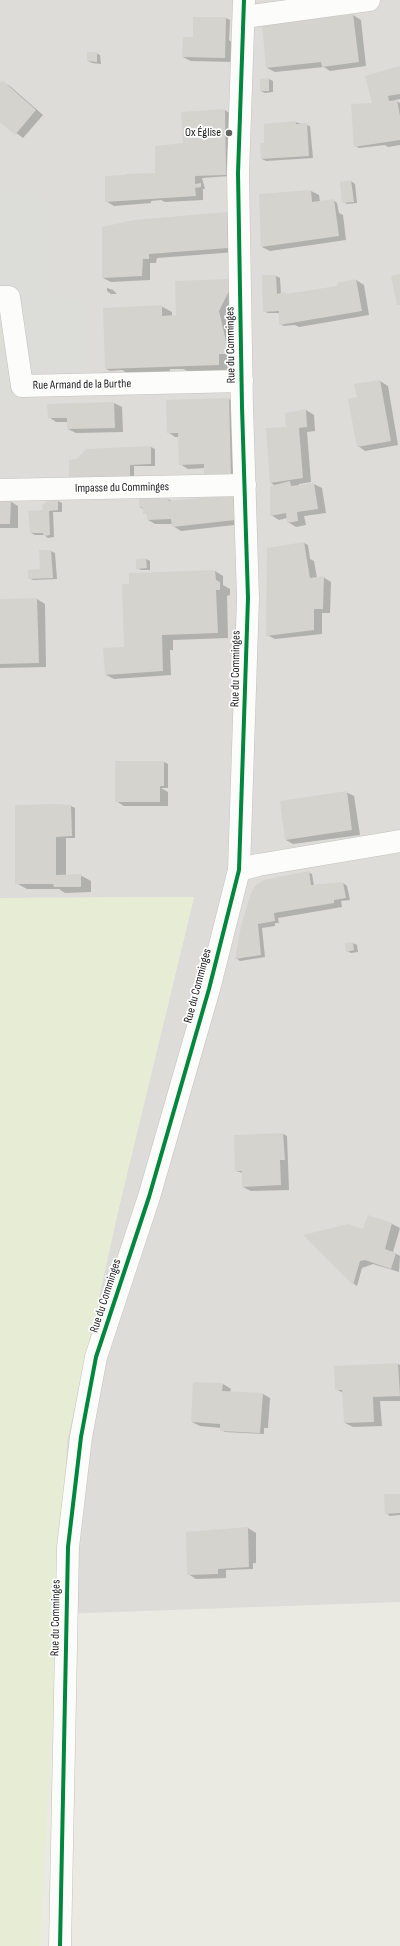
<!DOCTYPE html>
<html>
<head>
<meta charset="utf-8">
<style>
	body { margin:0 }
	canvas { display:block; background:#eaeae2 }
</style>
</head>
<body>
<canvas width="400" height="1946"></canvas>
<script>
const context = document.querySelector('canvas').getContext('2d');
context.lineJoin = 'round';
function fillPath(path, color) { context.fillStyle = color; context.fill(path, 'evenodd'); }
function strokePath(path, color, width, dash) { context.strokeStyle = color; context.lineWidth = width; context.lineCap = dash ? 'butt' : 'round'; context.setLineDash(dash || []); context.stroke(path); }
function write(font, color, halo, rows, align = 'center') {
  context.font = font + ' "Sofia Sans Condensed",sans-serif'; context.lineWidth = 3.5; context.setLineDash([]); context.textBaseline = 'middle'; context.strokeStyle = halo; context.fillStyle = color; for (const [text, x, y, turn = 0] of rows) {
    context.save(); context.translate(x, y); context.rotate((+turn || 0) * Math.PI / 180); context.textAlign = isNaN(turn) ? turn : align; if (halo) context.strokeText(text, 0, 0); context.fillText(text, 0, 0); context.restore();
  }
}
fillPath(new Path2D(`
	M0,0H400V1602L57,1614L67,1441L119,1207L194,897L0,898Z`), '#dddcd8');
fillPath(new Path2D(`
	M194,897L119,1207L67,1441L40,1946H0V898Z`), '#e7edd4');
fillPath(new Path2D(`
	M0,193L46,194L48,298L87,299L89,368L38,371L12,400L0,403Z`), '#dcdcd9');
fillPath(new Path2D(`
	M353,15L361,20L366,66L330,71L324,67L275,72L267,68L263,24Z
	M226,18L230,20L229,40L233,43V62L191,61L183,57Z
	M96,53L100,55L101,64L92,63L88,61Z
	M400,67V99L395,100L400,103V145L388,147L385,145L359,148L355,146L373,104Z
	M269,79L273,81V92L265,93L261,91V80Z
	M3,82L11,87L43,115L23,138L0,121V83Z
	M225,110L232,115L229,176L202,178L205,189H203V200L165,202L161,200L151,201V203L114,206L106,201L156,174L184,144Z
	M295,122L310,126L313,158L266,161L262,159L265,144Z
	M351,181L355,184L357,203L347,204L343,202Z
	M311,191L319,195L320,202L333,200L337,203L339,213L343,215L346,240L270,251L262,247L260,195Z
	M227,213L235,218L236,252L157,258L156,263H150V280L111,282L103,278Z
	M276,276L280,278L281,294L288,295L338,287L356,280L364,285L369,315L299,327L295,325L284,326L280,324V313H268L264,311Z
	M229,280L231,297L229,300V317L239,360H229V371L190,372L183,369H170V373L129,374L122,370L110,371L106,369L161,306L172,312V316H177Z
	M107,288L113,290L117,294H111L107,291Z
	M380,381L388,386L398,445L365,451L358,446V398Z
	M229,399L237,404L239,480L205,468L188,469L180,464L179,437H175L168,432Z
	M114,403L122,407L123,432L76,433L68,429V422H56L49,417L48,405Z
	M306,410L314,415L315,431L307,432L311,482L299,484V486L314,484L322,488L326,513L304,516L306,525L296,527L288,522L287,518L279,520L271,515L276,486L271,483L287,428Z
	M151,447L155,449V466H134V487H70Z
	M232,496L240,500L243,524L181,531L173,526V524H155L148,520V515L144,513L143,509L140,507L168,499L174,502Z
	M0,501H10L18,506V528H0Z
	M58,501L62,503V512H53L54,537L48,538L44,535H35L31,533L48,502Z
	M304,543L308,545L310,559L314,561L317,578L323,577L331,582L330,613H322V634L275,639L267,635Z
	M51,551L55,553L57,579L33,580L29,578L41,570Z
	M146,559L150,561V570H141L137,568V560Z
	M215,571L223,576V585L230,589V595L227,596L228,638L173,640V650H170L171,675L114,679L106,675L128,648L130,574Z
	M37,599L45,604L46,667L0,668V600Z
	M164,762L168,764V788H161L168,792V806H124L116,801Z
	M346,792L354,796L360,835L293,844L286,840Z
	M71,806L75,808V838H66V875H80L91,881V892L65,893L59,889H27L16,883Z
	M308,872L312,874L314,886L343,883L347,886L350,900L341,901L342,907L278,918L279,923H275V926L262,928L265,957L240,961L236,958L242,926Z
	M353,943L357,945L358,952L351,953L347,951Z
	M283,1134L287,1136L289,1190L251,1191L243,1187V1173L236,1171V1136Z
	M392,1224L400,1228L393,1252L400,1256L399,1272L373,1264L362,1268L357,1286L354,1284L339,1268L364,1230Z
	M398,1364L400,1365V1401H380L382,1426L353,1427L345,1423L343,1393L336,1389Z
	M223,1384L231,1389L230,1392L263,1394L270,1398L268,1428H264V1434L225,1432L221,1430V1428L200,1426L192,1422Z
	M400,1495V1515L390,1516L386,1513Z
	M248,1528L256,1533V1563H253V1569L226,1570V1578L196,1579L188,1574L222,1530Z`), '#0003');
fillPath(new Path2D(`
	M353,14L359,62L322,67L321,62L266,68L262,23Z
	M193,17H226L225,58L182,57L183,37H193Z
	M87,52H97V62L87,61Z
	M400,66V94L388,96L389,101L397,100L400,116V140L354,147L351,104L372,103L365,76Z
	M269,78V91H260V79Z
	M3,81L36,110L15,135L0,122V82Z
	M225,109L226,175L195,176V184L201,183V187L195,188L196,196L105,202V176L125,175V174L155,173V146L183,143L181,112Z
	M296,121V124L307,123L309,156L261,159L260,143H264V124Z
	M351,180L354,202L342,203L340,182Z
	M311,190L312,202L334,199L339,236L261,247L259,194Z
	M227,212L228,248L149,254V259H143L142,276L102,278V227L134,220Z
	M400,274V305H397L391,276Z
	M262,275H276L277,294L285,292L286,294L337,286V283L356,279L362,311L279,325V311L263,312Z
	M229,279V291L219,311L229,354H219V365L105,369L103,308L162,305V316L176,315L175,281Z
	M380,380L391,441L357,447L348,399L357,397L354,384Z
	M229,398L231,476H204V464L179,465L178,433H167L166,400Z
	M114,402L115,428L67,429V418H48L47,404Z
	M306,409L307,427L299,428L303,478L270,483L266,428L286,427L285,413Z
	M151,446V464L130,465V485L69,481V460L77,459L86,449Z
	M290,481L291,486L314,483L318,509L297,512L298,521L287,523L286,513L270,516V486Z
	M233,495L235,520L172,527L171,519L147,520V514H143L142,507L139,508V499L168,498L169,501Z
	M0,500H11L10,524H0Z
	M58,500V510L49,511L50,535L44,536L43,533H30L28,511L43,510L42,505L48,501Z
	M304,542L310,578L324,576L323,609H314V630L266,636L267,548Z
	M39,550H51L53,578L28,579V570L40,569Z
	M146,558L147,568L136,569V559Z
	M215,570L216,580L220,582V590H216L218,633L162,635L163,671L105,675L103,648L124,647L122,584H129V573Z
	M37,598L39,663L0,664V599Z
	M115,761H164V786H160V802H115Z
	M347,791L352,830L285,840L280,801Z
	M55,804L71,805L72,836L56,837V875L81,874V887H54L53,884H15V805Z
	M309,871L311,885L343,882L346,898L334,900V903L274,913L275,921L258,924L261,955L235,959L241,926L251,893L255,886L264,880Z
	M353,942L354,950L346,952L345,943Z
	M283,1133L285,1160H280L281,1185L242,1187V1171H235L234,1135Z
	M368,1215L392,1223L385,1249L396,1253L391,1269L365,1260L360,1261L353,1285L303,1235L348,1224L363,1229Z
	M398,1363L400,1396L373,1397L374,1422L344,1423L342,1390H335L334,1366Z
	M193,1382L223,1383L222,1391L263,1393L260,1433L220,1431V1424L191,1422Z
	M384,1494H400V1513L385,1514Z
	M248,1527L249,1567L218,1569V1574L187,1575L186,1532Z`), '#d5d3cd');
const minor = new Path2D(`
	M244,17L369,0
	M0,297H9L22,386L242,381
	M0,490L245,485
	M239,870L258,865L400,841`);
const tertiary = new Path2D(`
	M60,1946L68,1547L81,1437L96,1357L149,1197L209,989L239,870L248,598L242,407L238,173L244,0`);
strokePath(minor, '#c2c2bf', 23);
strokePath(tertiary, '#c2c2bf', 23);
strokePath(minor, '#fcfcfb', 22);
strokePath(tertiary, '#fcfcfb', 22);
strokePath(new Path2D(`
	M60,1946L68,1547L81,1437L96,1357L149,1197L209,989L239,870L248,598L242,407L238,173L244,0`), '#00873e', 4);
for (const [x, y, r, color] of [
	[229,133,4,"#636361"]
]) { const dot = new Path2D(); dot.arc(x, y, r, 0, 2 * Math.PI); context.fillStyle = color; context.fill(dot); strokePath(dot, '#fff', 1.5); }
write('12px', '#1b1b1b', '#fff', [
	["Ox Église",221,133]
], 'right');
write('12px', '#1b1b1b', '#fff', [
	["Rue du Comminges",231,345,-91],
	["Rue Armand de la Burthe",82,385,-1],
	["Impasse du Comminges",122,488,-1],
	["Rue du Comminges",236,669,-89],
	["Rue du Comminges",198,986,-75],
	["Rue du Comminges",106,1296,-72],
	["Rue du Comminges",56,1618,-89]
]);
</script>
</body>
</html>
